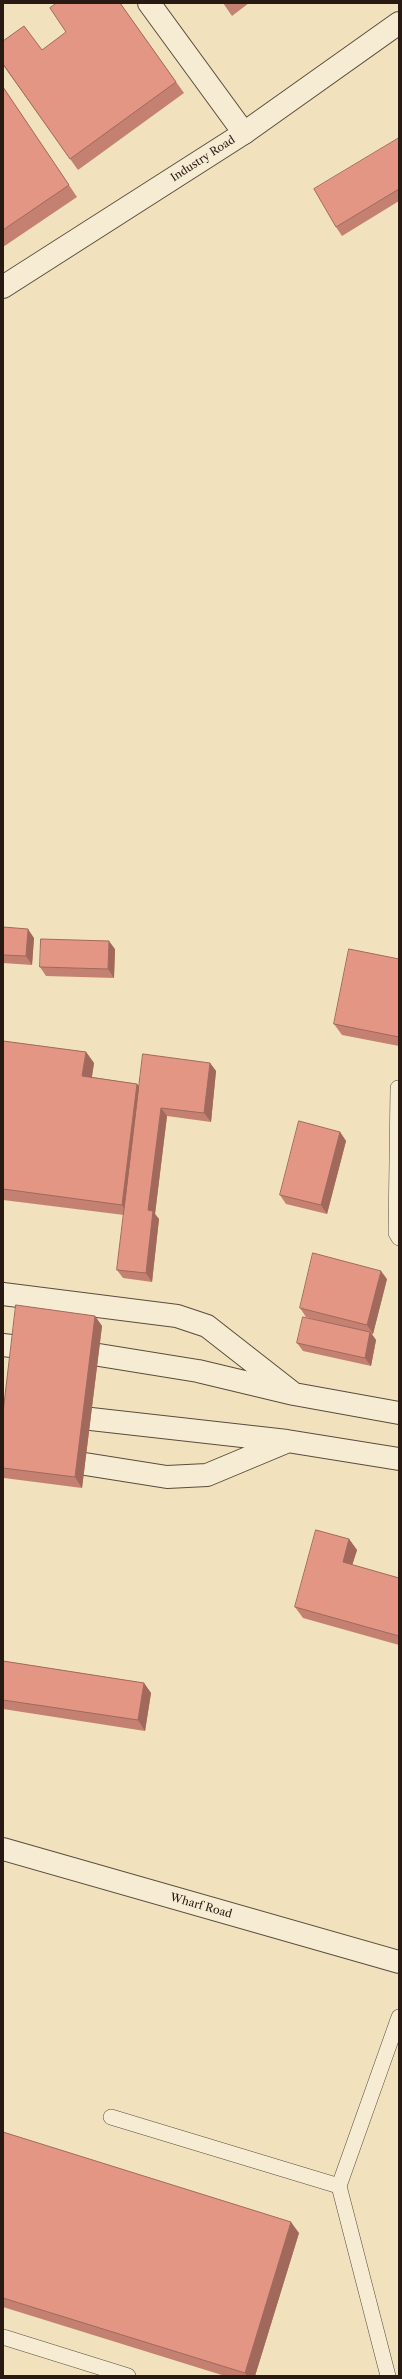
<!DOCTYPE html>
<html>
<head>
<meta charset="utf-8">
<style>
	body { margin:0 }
	#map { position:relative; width:402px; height:2379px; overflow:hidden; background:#f1e2bd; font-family:"Libre Caslon Text",serif }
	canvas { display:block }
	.frame { position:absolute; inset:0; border:4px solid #281a12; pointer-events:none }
</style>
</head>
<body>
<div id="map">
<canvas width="402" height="2379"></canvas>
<div class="frame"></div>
</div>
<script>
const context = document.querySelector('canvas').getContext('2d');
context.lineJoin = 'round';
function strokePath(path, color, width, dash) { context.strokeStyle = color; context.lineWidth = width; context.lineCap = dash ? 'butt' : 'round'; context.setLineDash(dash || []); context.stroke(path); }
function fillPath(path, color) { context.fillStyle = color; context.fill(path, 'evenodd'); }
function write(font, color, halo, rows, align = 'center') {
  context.font = font + ' "Libre Caslon Text",serif'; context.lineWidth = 4; context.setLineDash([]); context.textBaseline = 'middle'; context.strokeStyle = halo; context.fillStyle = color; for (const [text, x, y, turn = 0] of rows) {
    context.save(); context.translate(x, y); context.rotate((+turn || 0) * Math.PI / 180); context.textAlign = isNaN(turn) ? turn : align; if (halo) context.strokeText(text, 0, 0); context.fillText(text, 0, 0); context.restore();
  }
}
const service = new Path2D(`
	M398,1088L396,1233L399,1238
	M111,2117L339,2186
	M3,2337L128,2376
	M388,2376L339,2186L399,2017`);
const minor = new Path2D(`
	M149,3L244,133
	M3,1294L177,1316L207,1326L294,1394
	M3,1345L20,1347
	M99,1355L198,1371L294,1394L399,1413
	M91,1419L287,1441L399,1459
	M85,1464L167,1477L207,1475L286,1442
	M3,1849L399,1962`);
const tertiary = new Path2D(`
	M3,287L244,133L399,23`);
strokePath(service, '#5a4c3d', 16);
strokePath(minor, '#5a4c3d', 24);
strokePath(tertiary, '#5a4c3d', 24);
strokePath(service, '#f6ecd4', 15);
strokePath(minor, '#f6ecd4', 22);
strokePath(tertiary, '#f6ecd4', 22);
fillPath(new Path2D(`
	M120,3L184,93L78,170L3,65L42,50Z
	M223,3H249L232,16Z
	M3,87L77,197L3,247Z
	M399,138V201L342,236L336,227Z
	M3,927L34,938L32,965L3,963Z
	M115,949L114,978L46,976L40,967Z
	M399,959V1046L342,1035L334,1024Z
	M3,1041L86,1052L94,1063L92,1077L137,1084L139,1086L210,1063L216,1071L211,1122L167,1116L155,1214L159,1219L152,1282L123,1278L117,1270L124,1215L3,1200Z
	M340,1132L346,1141L327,1214L286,1204L280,1195Z
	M387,1279L373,1334H372L376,1340L371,1366L303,1351L297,1343L328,1323L306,1317L300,1308Z
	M95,1316L102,1326L82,1488L4,1478L3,1477V1413Z
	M349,1539L357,1550L352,1565L399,1578V1645L303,1618L295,1607Z
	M3,1661L144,1683L151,1693L145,1731L3,1709Z
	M3,2132L299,2233L255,2376H225L3,2307Z`), '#c48172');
fillPath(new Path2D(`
	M28,929L34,938L32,965L26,956Z
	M109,941L115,949L114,978L108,969Z
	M86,1052L94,1063L90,1088L82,1076Z
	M210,1063L216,1071L211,1122L204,1113Z
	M137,1084L145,1095L130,1216L122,1205Z
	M161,1108L167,1116L155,1214L159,1219L152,1282L146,1273L148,1210Z
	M340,1132L346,1141L327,1214L321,1205Z
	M381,1271L387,1279L373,1334L367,1325Z
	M95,1316L102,1326L82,1488L75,1477Z
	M370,1332L376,1340L371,1366L365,1358Z
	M349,1539L357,1550L350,1572L343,1562Z
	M144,1683L151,1693L145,1731L138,1720Z
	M291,2222L299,2233L255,2376H247L245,2373Z`), '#a0695c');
const building = new Path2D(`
	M57,3H120L176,82L70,159L3,64V41L24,26L42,50L66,32L50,8Z
	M3,87L69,185L3,230Z
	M399,138V189L336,227L314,189Z
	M3,927L28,929L26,956L3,955Z
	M41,939L109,941L108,969L40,967Z
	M349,949L399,959V1037L334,1024Z
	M3,1041L86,1052L82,1076L137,1084L122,1205L3,1189Z
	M143,1054L210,1063L204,1113L161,1108L148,1210L153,1211L146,1273L117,1270Z
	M299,1121L340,1132L321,1205L280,1195Z
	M313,1253L381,1271L367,1325L300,1308Z
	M16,1305L95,1316L75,1477L3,1468V1413Z
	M303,1317L370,1332L365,1358L297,1343Z
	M316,1530L349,1539L343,1562L399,1578V1636L295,1607Z
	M3,1661L144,1683L138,1720L3,1700Z
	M3,2132L291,2222L245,2373L3,2298Z`);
fillPath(building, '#e49684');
strokePath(building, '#a0695c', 1);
write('11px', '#281a12', '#f6ecd4', [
	["Industry Road",203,159,-33],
	["Wharf Road",201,1906,16]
]);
</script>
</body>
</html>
